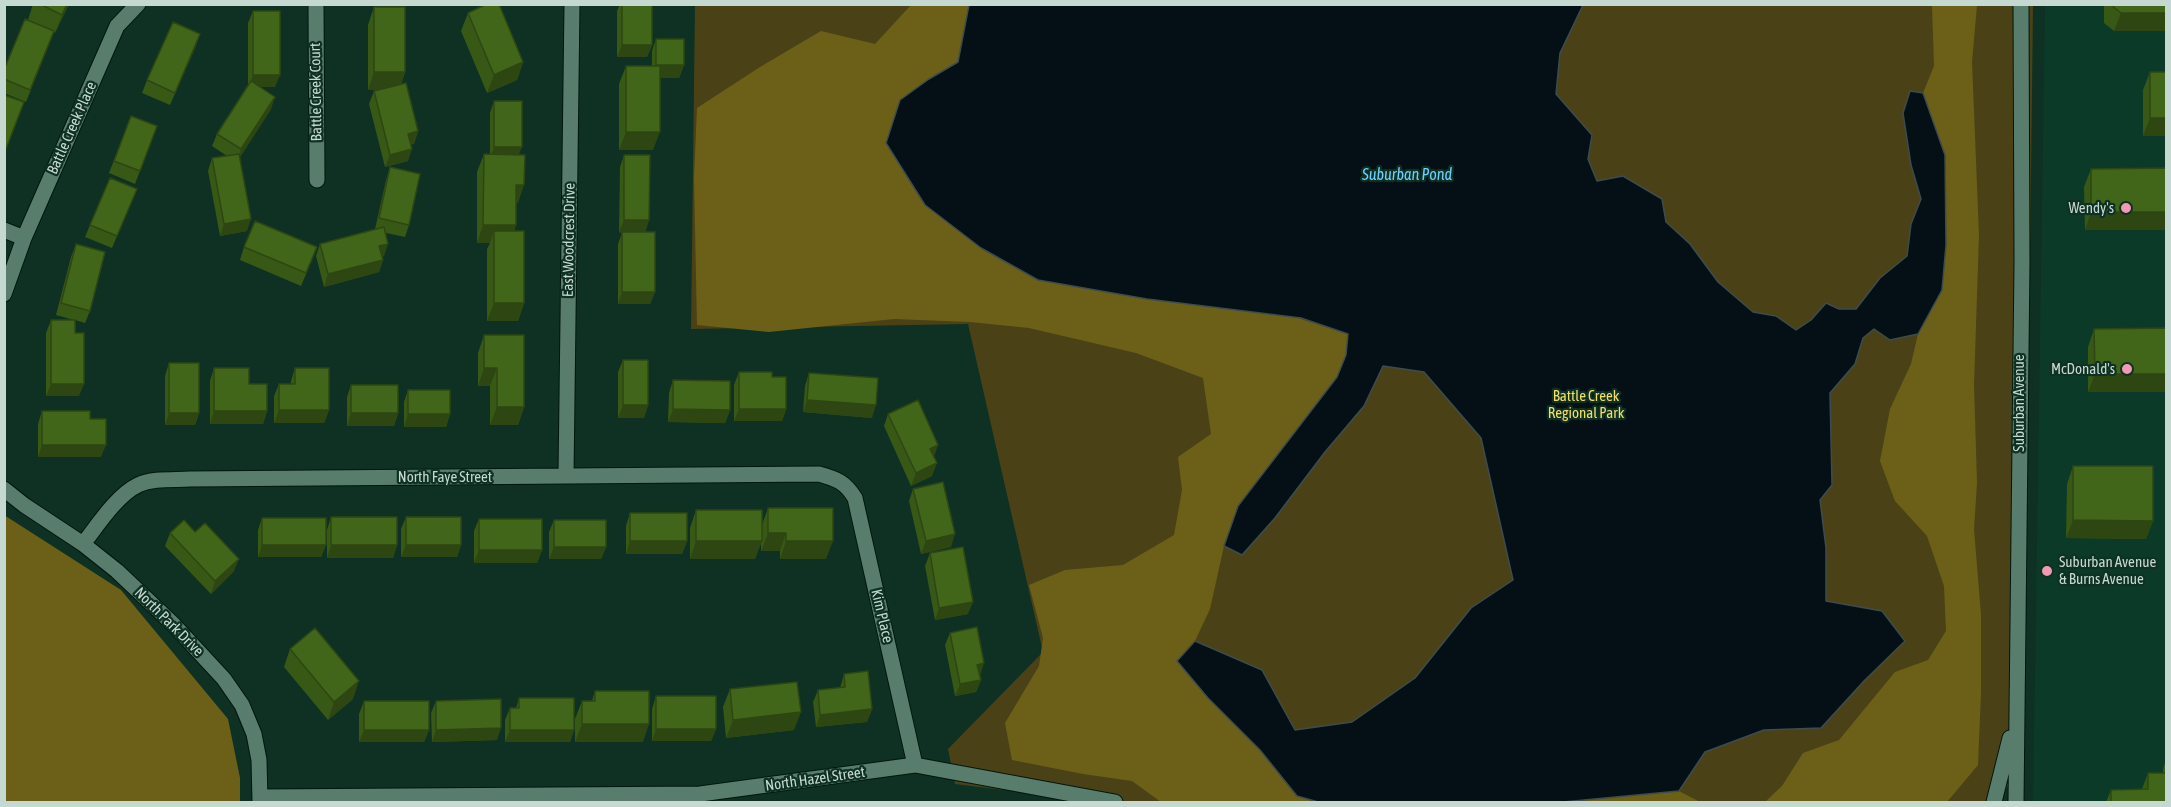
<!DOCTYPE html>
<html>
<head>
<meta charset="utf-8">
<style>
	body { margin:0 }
	#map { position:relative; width:2171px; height:807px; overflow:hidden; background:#0e3124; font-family:"Asap Condensed",sans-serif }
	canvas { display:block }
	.frame { position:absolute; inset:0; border:6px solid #c6d9d0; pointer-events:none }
</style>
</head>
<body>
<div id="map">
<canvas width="2171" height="807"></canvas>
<div class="frame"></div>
</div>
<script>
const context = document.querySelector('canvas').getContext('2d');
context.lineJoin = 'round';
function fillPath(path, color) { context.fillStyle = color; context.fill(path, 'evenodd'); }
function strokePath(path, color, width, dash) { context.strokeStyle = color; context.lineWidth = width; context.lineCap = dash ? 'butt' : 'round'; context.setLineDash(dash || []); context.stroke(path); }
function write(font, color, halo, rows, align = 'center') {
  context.font = font + ' "Asap Condensed",sans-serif'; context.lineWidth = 4.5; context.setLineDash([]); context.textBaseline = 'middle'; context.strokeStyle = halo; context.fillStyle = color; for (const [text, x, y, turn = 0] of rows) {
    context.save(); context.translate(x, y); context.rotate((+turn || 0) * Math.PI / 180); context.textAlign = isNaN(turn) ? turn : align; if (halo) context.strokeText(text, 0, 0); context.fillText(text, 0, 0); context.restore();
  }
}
fillPath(new Path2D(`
	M2045,5H2166V802H2033Z`), '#0b3a29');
fillPath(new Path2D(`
	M695,5H2033L2024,772L1990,802H1101L955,784L948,749L1043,652L968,324L691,329Z`), '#4a4216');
fillPath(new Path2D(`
	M911,5H969L958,62L929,79L900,100L1301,319L1348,334L1346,355L1337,377L1238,506L1224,546L1210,609L1195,641L1177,661L1208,698L1260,750L1296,796L1318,802H1161L1132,781L1083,774L1012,760L1005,723L1039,666L1043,638L1029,585L1065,570L1123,565L1174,535L1182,490L1178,457L1211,434L1203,378L1136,353L1029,328L970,322L894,319L769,332L697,325L694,178L697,108L760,67L821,31L875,44Z
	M1932,5H1977L1972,62L1979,235L1974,385L1977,483L1974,529L1981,615V693L1978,765L1947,802H1765L1782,786L1803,753L1839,740L1895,672L1928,660L1946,631L1944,586L1927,536L1895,501L1880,461L1890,409L1911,364L1918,334L1942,290L1946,245L1945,155L1923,93L1934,66Z
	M4,515L121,590L228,719L240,778V802H5Z
	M1679,791L1700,802H1563Z`), '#6c6018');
const water = new Path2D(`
	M969,5H1583L1560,53L1556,94L1592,135L1588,159L1597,181L1623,176L1662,199L1666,222L1690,244L1718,282L1753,312L1776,316L1796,330L1811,320L1826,303L1839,309H1856L1880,278L1907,256L1911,224L1921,199L1911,165L1903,113L1910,91L1923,93L1945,155L1946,245L1942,290L1918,334L1890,340L1874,329L1863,338L1855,364L1830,393L1832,485L1820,500L1826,548V601L1882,611L1905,641L1864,681L1821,728L1764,730L1705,752L1679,791L1563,802H1318L1297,796L1260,750L1208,698L1177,661L1195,641L1262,670L1295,730L1352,722L1415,678L1471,608L1513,580L1481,438L1424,372L1383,366L1364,406L1325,452L1275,518L1242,555L1224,546L1238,506L1337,377L1346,355L1348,334L1301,318L1147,299L1038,280L981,248L925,205L886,143L900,100L929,79L958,62Z`);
fillPath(water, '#041016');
strokePath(water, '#3e4c4e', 1.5);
const minor = new Path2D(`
	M316,4L317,180
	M4,230L24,238
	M4,294L24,238L117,26L138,4
	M566,476L572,4
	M4,489L24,505L83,544L117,571L174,625L224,679L242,705L254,734L259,760L260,802
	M83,544C97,526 117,495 138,485C153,478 173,480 190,479L819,474C837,479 845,482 855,498L915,765
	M260,797L700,794L915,765L1115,802`);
const tertiary = new Path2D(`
	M1994,802L2010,738
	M2016,802L2022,262L2021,4`);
strokePath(minor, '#00170e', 17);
strokePath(tertiary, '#00170e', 17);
strokePath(minor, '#597d6c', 15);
strokePath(tertiary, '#597d6c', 15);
fillPath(new Path2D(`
	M33,4H69L55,33L54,32L26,102L4,93V70L28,20Z
	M620,4H652V45L647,57H617V11Z
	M2104,4H2166L2114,31L2104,23Z
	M374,7L405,72L401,85L418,131L414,144H411L408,161L385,167L369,104L374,91L381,90H368V25Z
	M253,11L275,87H260L271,109L240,157L247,231L220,236L208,171L212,158L227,156L212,146L217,134L248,85V23Z
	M468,13L523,62L517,80L487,93L461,31Z
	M656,39L684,65L679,78H660L653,150H619V84L626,66H652V51Z
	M196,46L170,105L142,93L147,80Z
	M2150,72H2166V136H2143V90Z
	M494,101L519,155L518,203H516V225L514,231L524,303L518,321H487V249L490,243H477V172L484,154H490V113Z
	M131,116L157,126L135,184L109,173Z
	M624,155L649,220L645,232L655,292L650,304H618V244L622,233L619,232L620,167Z
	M390,167L409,225L405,237L386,233L384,256L382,257L383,260L379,272L324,287L316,256L320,244L375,229L386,180Z
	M2166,168L2085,230L2084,187L2091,169Z
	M137,189L112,248L85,237L90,225Z
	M76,244L90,311L85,323L75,320L79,396H46V333L51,320H74L56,315L71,257Z
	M244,247L312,260L301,286L240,260Z
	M2166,328L2088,392V347L2094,329Z
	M484,335L524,407L518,425H490V386H478V353Z
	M623,360L648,405L644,418H618V372Z
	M169,363L199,413L195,425H165V376Z
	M214,368L249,384L267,411L263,424H210V381Z
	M295,368L329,410L324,423H274V396L279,384H291V381Z
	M739,372L772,377L786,409L782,421H734V385Z
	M809,373L872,418L803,412L805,386Z
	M673,380L730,410L725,423L668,422L669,393Z
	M351,385L398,413L394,426H347V397Z
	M408,390L450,414L446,427H404V402Z
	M42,411L101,457H38V424Z
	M888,414L934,457L932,476L911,486L884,426Z
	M2073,466L2153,521L2146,539L2066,538L2067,484Z
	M913,489L951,547L921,554L909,501Z
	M768,508L826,559H780V551H761V542L755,559H690V528L696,510L762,525Z
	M630,513L687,541L682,554H626V526Z
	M331,517L397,545L393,558H327V530Z
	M406,517L461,545L457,557H401V529Z
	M262,518L326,545L321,557H258V530Z
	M479,519L542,550L537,563H474V531Z
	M554,520L606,547L601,559H549V532Z
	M170,533L234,571L211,594L165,546Z
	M930,553L968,614L935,620L925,566Z
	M950,633L981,680L976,692L955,696L945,645Z
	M290,649L353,699L328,720L284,667Z
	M844,674L872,709L867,722L816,727L813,702L818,690L840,688Z
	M730,689L794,730L726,738L723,707Z
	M595,691L643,742H575V719L582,701H592Z
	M656,696L716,729L711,741H652V709Z
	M519,698L574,730L570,742H505V720L510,708H516Z
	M364,701L429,730L424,742H359V714Z
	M436,701L497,740L432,742L431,713Z
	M2166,759V802H2106L2111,790L2142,789L2148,773H2163V769Z`), '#385816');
fillPath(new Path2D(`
	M67,4H69L55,33L62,15Z
	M2121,13H2166V31H2114Z
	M200,34L196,46L170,105L175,93Z
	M622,45H652L647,57H617Z
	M523,62L517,80L487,93L494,75Z
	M656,65H684L679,78H652Z
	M374,72H405L399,90H368Z
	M253,75H280L275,87H248Z
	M275,97L271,109L237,162L241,149Z
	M2150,118H2166V136H2143Z
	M418,131L414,144L404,146L408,134Z
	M626,132H660L653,150H619Z
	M494,147H522L517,159H490Z
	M412,149L408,161L385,167L390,155Z
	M516,185H524L518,203H510Z
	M2091,212H2166V230H2085Z
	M251,219L247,231L220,236L224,224Z
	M624,220H649L645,233L619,232Z
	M483,225H516L509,243L494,231L490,243H477Z
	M388,244L384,256L375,258L379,246Z
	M383,260L379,272L324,287L328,274Z
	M622,292H655L650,304H618Z
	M494,303H524L518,321H487Z
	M484,368H497L490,386H478Z
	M2095,374H2166V392H2088Z
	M51,384H84L79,396H46Z
	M807,400L876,405L872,418L803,412Z
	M623,405H648L644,418H618Z
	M497,407H524L518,425H490Z
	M673,409L730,410L725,423L668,422Z
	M739,409H786L782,421H734Z
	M279,410H329L324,423H274Z
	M214,411H267L263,424H210Z
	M169,413H199L195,425H165Z
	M351,413H398L394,426H347Z
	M408,414H450L446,427H404Z
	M42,445H106L101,457H38Z
	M938,445L934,457L930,449Z
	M937,463L932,476L911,486L916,473Z
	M2073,520L2153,521L2146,539L2066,538Z
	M768,533H786L780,551H761Z
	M955,534L951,547L921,554L926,541Z
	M630,541H687L682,554H626Z
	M696,541H762L755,559H690Z
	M786,541H833L826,559H780Z
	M262,545H326L321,557H258Z
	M331,545H397L393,558H327Z
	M406,545H461L457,557H401Z
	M554,547H606L601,559H549Z
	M479,550H542L537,563H474Z
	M239,559L234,571L211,594L215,581Z
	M973,602L968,614L935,620L939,608Z
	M984,663L980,676L977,665Z
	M981,680L976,692L955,696L960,684Z
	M359,681L353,699L328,720L334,702Z
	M872,709L867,722L816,727L820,715Z
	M801,712L794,730L726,738L733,720Z
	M582,724H649L643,742H575Z
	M501,728L497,740L432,742L436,730Z
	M656,729H716L711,741H652Z
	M364,730H429L424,742H359Z
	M510,730H574L570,742H505Z`), '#2e4712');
const building = new Path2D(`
	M40,4H67L62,15Z
	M487,4H499L523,62L494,75L468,13Z
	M622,4H652V45H622Z
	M2110,4H2166V13H2121Z
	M374,7H405V72H374Z
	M253,11H280V75H253Z
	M25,19L54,31L30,90L4,79V70Z
	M173,22L200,34L175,93L147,80Z
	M656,39H684V65H656Z
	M626,66H660V132H626Z
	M2150,72H2166V118H2150Z
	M251,81L275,97L241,149L217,134Z
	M406,83L418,131L408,134L412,149L390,155L374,91Z
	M4,95L24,102L4,154Z
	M494,101H522V147H494Z
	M131,116L157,126L140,171L114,161Z
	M239,154L251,219L224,224L212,158Z
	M484,154L525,155L524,185H516V225H483Z
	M624,155H650L649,220H624Z
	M390,167L420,174L409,225L379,218Z
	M2166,168V212H2091V169Z
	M110,178L137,189L117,236L90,225Z
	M255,221L317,247L306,273L244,247Z
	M384,227L388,244L379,246L383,260L328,274L320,244Z
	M494,231H524V303H494Z
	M622,232H655V292H622Z
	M76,244L105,252L90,311L61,303Z
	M51,320H75V333H84V384H51Z
	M2166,328V374H2095L2094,329Z
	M484,335H524V407H497V368H484Z
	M623,360H648V405H623Z
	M169,363H199V413H169Z
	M214,368H249V384H267V411H214Z
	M295,368H329V410H279V384H295Z
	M739,372H772V377H786V409H739Z
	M809,373L878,378L876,405L807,400Z
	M673,380L730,381V410L673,409Z
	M351,385H398V413H351Z
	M408,390H450V414H408Z
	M918,400L938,445L930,449L937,463L916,473L888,414Z
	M42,411H90V419H106V445H42Z
	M2073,466H2153V521L2073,520Z
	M943,482L955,534L926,541L913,489Z
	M768,508H833V541H786V533H768Z
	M696,510H762V541H696Z
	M630,513H687V541H630Z
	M331,517H397V545H331Z
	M406,517H461V545H406Z
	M262,518H326V545H262Z
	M479,519H542V550H479Z
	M184,520L195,532L205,523L239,559L215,581L170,533Z
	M554,520H606V547H554Z
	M963,547L973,602L939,608L930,553Z
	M977,627L984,663L977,665L981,680L960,684L950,633Z
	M315,628L359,681L334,702L290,649Z
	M868,671L872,709L820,715L818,690L845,687L844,674Z
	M797,682L801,712L733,720L730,689Z
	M595,691H649V724H582V701H595Z
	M656,696H716V729H656Z
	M519,698H574V730H510V708H519Z
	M501,699V728L436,730V701Z
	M364,701H429V730H364Z
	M2148,773H2166V802H2111V790L2148,789Z`);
fillPath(building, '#41661a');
strokePath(building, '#2e4712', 1.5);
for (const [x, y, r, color] of [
	[2126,208,6,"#f19ab2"],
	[2127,369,6,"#f19ab2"],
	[2047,571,6,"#f19ab2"]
]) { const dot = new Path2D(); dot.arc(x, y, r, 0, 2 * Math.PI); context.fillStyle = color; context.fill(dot); strokePath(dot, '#0e3124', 2); }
write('15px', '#c6d9d0', '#0e3124', [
	["Battle Creek Court",316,92,-91],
	["Battle Creek Place",72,128,-66],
	["East Woodcrest Drive",569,240,-89],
	["Suburban Avenue",2019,403,-90],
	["North Faye Street",445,477],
	["Kim Place",882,616,77],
	["North Park Drive",169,622,45],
	["North Hazel Street",815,779,-8]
]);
write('15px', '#c6d9d0', '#0e3124', [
	["Wendy's",2114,208],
	["McDonald's",2115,369],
	["Suburban Avenue",2059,562,"left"],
	["& Burns Avenue",2059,579,"left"]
], 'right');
write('15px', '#f4df66', '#0e3124', [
	["Battle Creek",1586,396],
	["Regional Park",1586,413]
]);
write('italic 16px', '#6cd0ff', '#0e3124', [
	["Suburban Pond",1407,175]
]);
</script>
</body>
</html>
